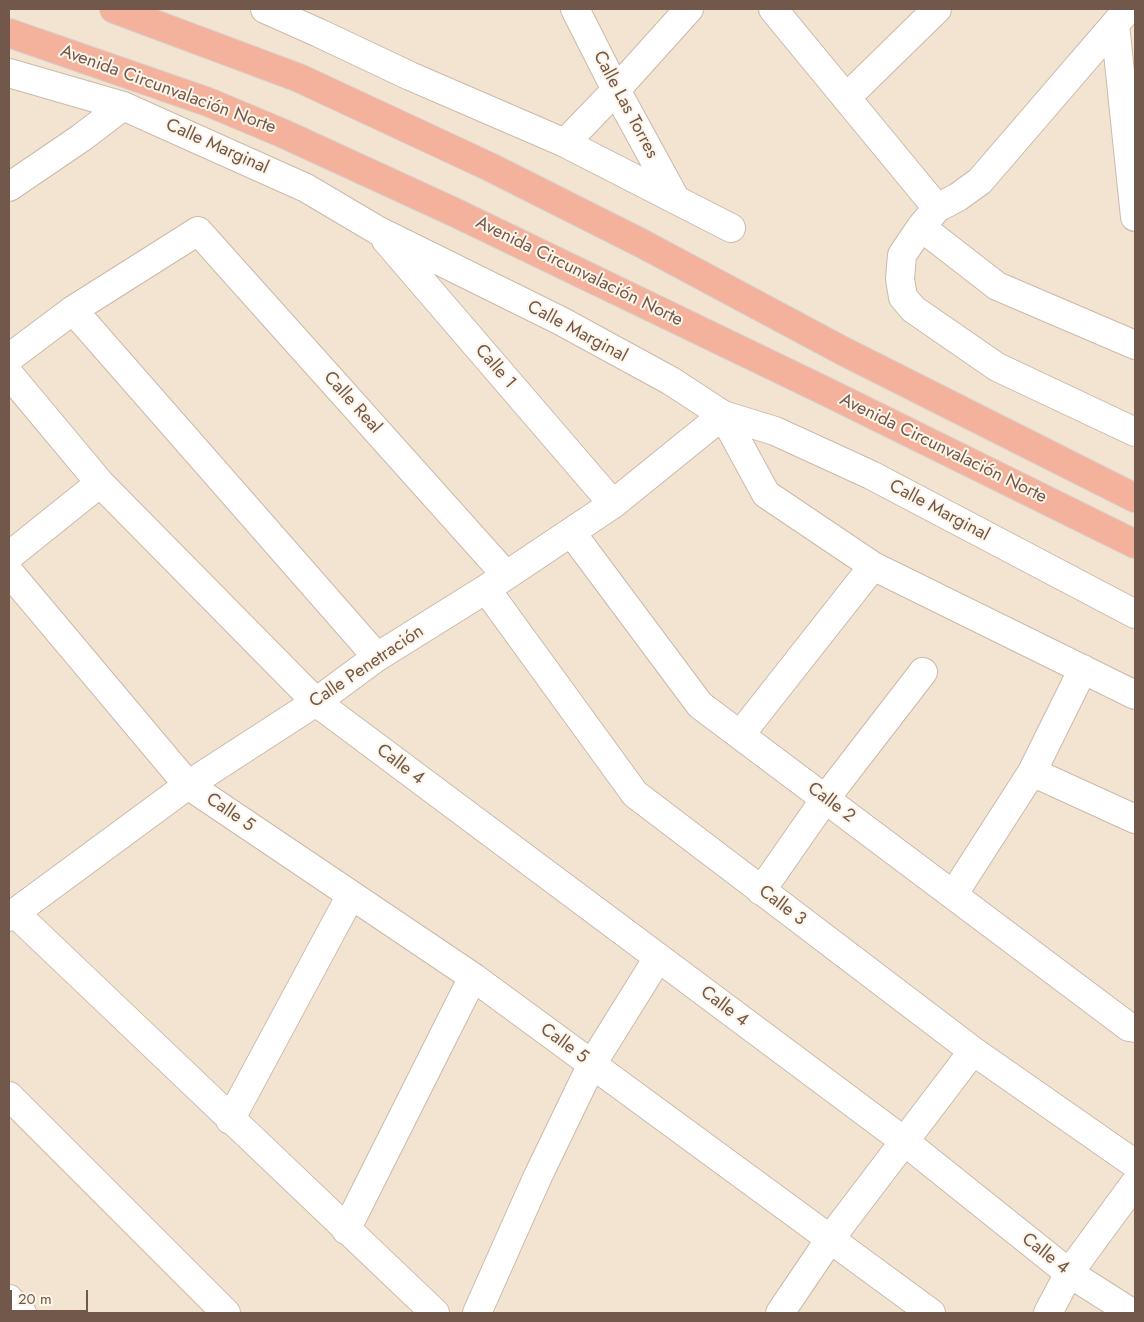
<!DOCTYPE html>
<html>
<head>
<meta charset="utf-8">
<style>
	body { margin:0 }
	#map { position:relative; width:1144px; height:1322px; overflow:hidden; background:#fbf1e3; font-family:Jost,sans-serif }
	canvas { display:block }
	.frame { position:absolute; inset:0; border:10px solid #72584a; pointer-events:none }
	.scale { position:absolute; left:10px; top:1290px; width:78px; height:22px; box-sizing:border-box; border:2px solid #72584a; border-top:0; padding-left:6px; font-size:15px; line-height:18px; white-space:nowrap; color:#72584a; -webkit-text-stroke:4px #fef5e9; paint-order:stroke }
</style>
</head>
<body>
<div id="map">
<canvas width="1144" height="1322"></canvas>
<div class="frame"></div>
<div class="scale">20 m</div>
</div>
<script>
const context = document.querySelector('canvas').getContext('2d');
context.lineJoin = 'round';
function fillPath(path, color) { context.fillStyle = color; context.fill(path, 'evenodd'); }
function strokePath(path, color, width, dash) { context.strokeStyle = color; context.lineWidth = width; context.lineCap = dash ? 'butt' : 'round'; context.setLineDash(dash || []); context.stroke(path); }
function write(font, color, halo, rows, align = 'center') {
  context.font = font + ' Jost,sans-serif'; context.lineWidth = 4; context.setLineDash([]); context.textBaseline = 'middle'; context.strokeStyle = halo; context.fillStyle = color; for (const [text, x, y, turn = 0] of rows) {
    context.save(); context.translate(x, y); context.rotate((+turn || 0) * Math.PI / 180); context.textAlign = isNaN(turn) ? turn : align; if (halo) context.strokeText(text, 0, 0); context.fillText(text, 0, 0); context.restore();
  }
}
fillPath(new Path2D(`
	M9,9H1135V1313H9Z`), '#f3e3d1');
const minor = new Path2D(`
	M265,9L319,33L410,76L565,143L731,228
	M575,9L616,90L676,200
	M773,9L937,208
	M1128,9L980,181L958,197L937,208L921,227L902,255L900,279L903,297L913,309L997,367L1135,432
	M1115,24L1135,217
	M9,73L123,106L306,188L377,230L561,321L671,381L723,415L775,431L871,475L1135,614
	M846,98L937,9
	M565,143L616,90L689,9
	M9,187L81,138L123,106
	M921,227L997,286L1135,345
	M386,240L613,504
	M73,310L377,657
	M9,358L73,310L198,231L506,575
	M9,374L100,483L316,702L904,1141L1069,1273L1132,1313
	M723,415L766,494L873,566L1135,695
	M571,532L700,705L1129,1027L1135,1028
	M9,556L100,483
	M9,572L188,785L473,977L931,1313
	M486,589L635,794L973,1051L1135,1164
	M740,735L873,566
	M1032,772L1135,819
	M761,891L825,799L923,672
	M953,895L1032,772L1083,669
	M15,913L435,1313
	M9,917L188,785L316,702L377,657L486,589L613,504L723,415
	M9,1096L226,1313
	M230,1120L351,895
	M346,1230L473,977
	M9,1299L22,1313
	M477,1313L537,1178L592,1064L658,958
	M780,1313L830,1239L973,1051
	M1048,1313L1069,1273L1135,1183`);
const motorway = new Path2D(`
	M114,9L299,78L490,167L643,244L843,351L1135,498
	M9,33L208,102L282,133L456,213L825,391L1135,544`);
strokePath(minor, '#ccb9aa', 30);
strokePath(motorway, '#d8d0cc', 30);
strokePath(minor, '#fff', 28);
strokePath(motorway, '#f4b19b', 28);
write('18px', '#72584a', '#fef5e9', [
	["Avenida Circunvalación Norte",168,90,20],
	["Calle Las Torres",625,105,62],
	["Calle Marginal",217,147,24],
	["Avenida Circunvalación Norte",579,272,26],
	["Calle Marginal",577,332,28],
	["Calle 1",495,367,49],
	["Calle Real",352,403,48],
	["Avenida Circunvalación Norte",943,449,26],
	["Calle Marginal",939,511,28],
	["Calle Penetración",367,667,-34],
	["Calle 4",400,765,37],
	["Calle 2",831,803,37],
	["Calle 5",230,813,34],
	["Calle 3",782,906,37],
	["Calle 4",724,1007,37],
	["Calle 5",564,1044,36],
	["Calle 4",1045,1254,38]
]);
</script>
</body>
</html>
